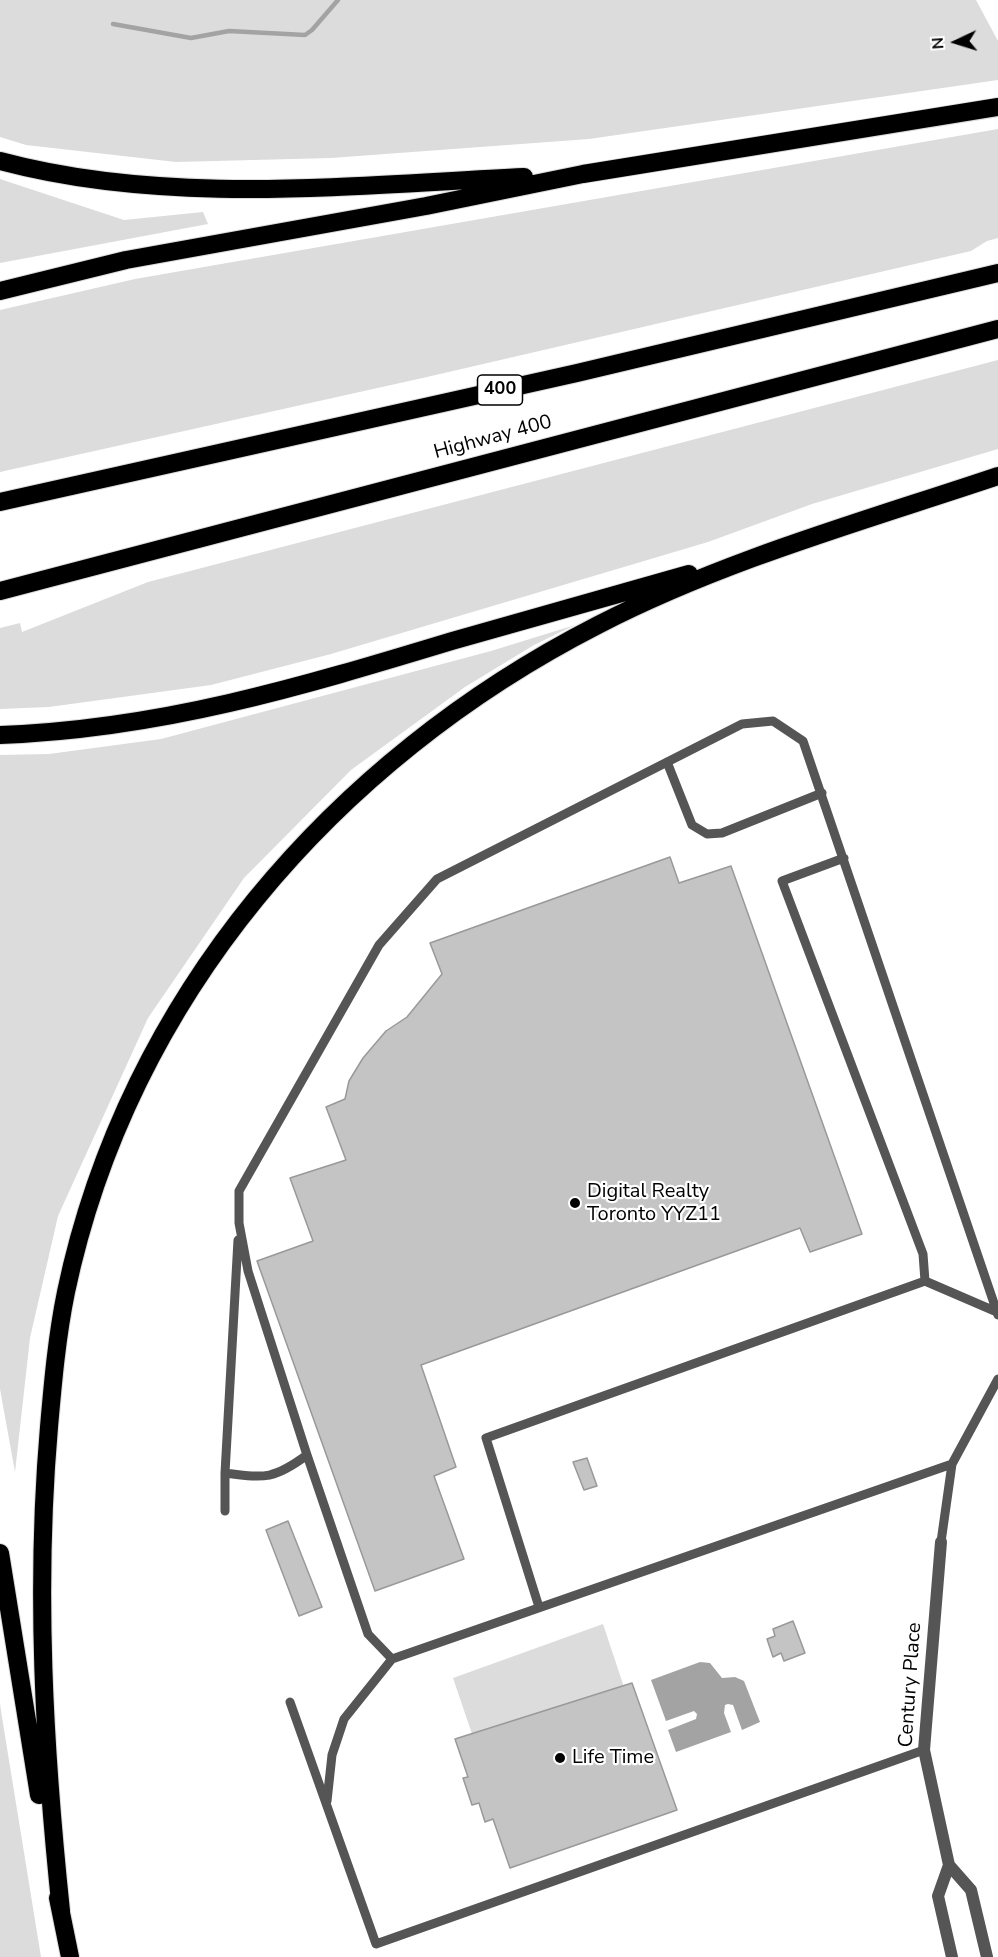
<!DOCTYPE html>
<html>
<head>
<meta charset="utf-8">
<style>
	body { margin:0 }
	#map { position:relative; width:998px; height:1957px; overflow:hidden; background:#fff; font-family:"Nunito Sans",sans-serif }
	canvas { display:block }
	.north { position:absolute; left:926px; top:12px; width:60px; height:60px; -webkit-text-stroke:4px #fff; paint-order:stroke; rotate:266deg; font-size:16px; font-weight:700; line-height:24px; text-align:center; color:#000 }
	.north::after { content:''; display:block; margin:auto; width:21px; height:27px; background:#000; clip-path:polygon(50% 0,100% 100%,50% 72%,0 100%) }
</style>
</head>
<body>
<div id="map">
<canvas width="998" height="1957"></canvas>
<div class="north">N</div>
</div>
<script>
const context = document.querySelector('canvas').getContext('2d');
context.lineJoin = 'round';
function fillPath(path, color) { context.fillStyle = color; context.fill(path, 'evenodd'); }
function strokePath(path, color, width, dash) { context.strokeStyle = color; context.lineWidth = width; context.lineCap = dash ? 'butt' : 'round'; context.setLineDash(dash || []); context.stroke(path); }
function write(font, color, halo, rows, align = 'center') {
  context.font = font + ' "Nunito Sans",sans-serif'; context.lineWidth = 4.5; context.setLineDash([]); context.textBaseline = 'middle'; context.strokeStyle = halo; context.fillStyle = color; for (const [text, x, y, turn = 0] of rows) {
    context.save(); context.translate(x, y); context.rotate((+turn || 0) * Math.PI / 180); context.textAlign = isNaN(turn) ? turn : align; if (halo) context.strokeText(text, 0, 0); context.fillText(text, 0, 0); context.restore();
  }
}
fillPath(new Path2D(`
	M0,0H976L998,41V80L589,139L331,158L176,162L26,145L0,137Z
	M998,129V238L987,241L971,251L427,377L0,472V310L135,279Z
	M0,179L124,220L203,212L208,224L0,263Z
	M998,360V449L812,504L708,542L331,654L211,685L49,707L0,709V628L20,623L22,632L148,582Z
	M575,625L534,645L465,687L351,770L244,878L148,1018L58,1216L30,1338L15,1472L0,1389V755L49,754L161,739L491,651Z
	M603,1624L624,1687L472,1734L453,1678Z
	M0,1703L1,1711L41,1957H0Z`), '#dcdcdc');
fillPath(new Path2D(`
	M700,1662L710,1663L722,1678L735,1677L744,1681L760,1722L742,1730L733,1705L728,1704L725,1705L724,1713L731,1732L676,1752L668,1730L696,1719L697,1714L694,1711L666,1721L651,1680Z`), '#a3a3a3');
strokePath(new Path2D(`
	M113,24L191,38L229,31L305,35L312,30L338,0`), '#a3a3a3', 4.5);
const building = new Path2D(`
	M670,857L679,883L731,866L862,1234L810,1252L800,1228L421,1365L456,1467L434,1476L464,1559L375,1591L257,1261L313,1241L290,1178L346,1160L326,1107L345,1099L349,1081L363,1058L386,1031L407,1017L442,974L430,943Z
	M587,1458L597,1486L584,1490L573,1462Z
	M288,1521L322,1607L299,1616L266,1530Z
	M793,1621L805,1653L784,1661L781,1653L773,1657L767,1639L775,1636L773,1629Z
	M632,1683L677,1810L510,1868L493,1819L485,1822L479,1803L472,1805L463,1778L468,1777L455,1739Z`);
fillPath(building, '#c4c4c4');
strokePath(building, '#999', 1.5);
const highway = new Path2D(`
	M0,161C167,206 354,185 524,177
	M0,291L126,260L426,206L583,174L998,107
	M0,502L577,373L998,273
	M0,591L998,329
	M0,735C161,729 300,687 452,641C531,618 610,596 689,574
	M0,1553L39,1795
	M58,1898L70,1957
	M61,1911C44,1749 35,1588 49,1427C53,1381 57,1336 66,1292C128,997 334,760 598,625C724,560 864,521 998,476`);
strokePath(highway, '#dbdbdb', 20);
strokePath(new Path2D(`
	M667,762L692,825L707,834L722,833L822,793
	M844,858L782,881L923,1254L925,1281L997,1312
	M952,1464L392,1659L368,1634L307,1455L248,1271L239,1223V1191L379,945L437,879L742,724L773,721L803,741L998,1315
	M225,1473C265,1478 273,1480 307,1455
	M225,1511V1473L238,1240
	M941,1542L952,1464L998,1379
	M539,1607L486,1438L925,1281
	M290,1702L376,1944L924,1750
	M327,1801L332,1755L344,1719L392,1659`), '#555', 9);
strokePath(new Path2D(`
	M941,1542L924,1750L949,1865L938,1896L952,1957
	M949,1865L971,1890L987,1957`), '#555', 12);
strokePath(highway, '#000', 18);
for (const [x, y, r, color] of [
	[575,1203,6,"#000"],
	[560,1758,6,"#000"]
]) { const dot = new Path2D(); dot.arc(x, y, r, 0, 2 * Math.PI); context.fillStyle = color; context.fill(dot); strokePath(dot, '#fff', 2); }
for (const [x, y, w] of [
	[500,390,45]
]) { const box = new Path2D(); box.roundRect(x - w / 2, y - 15, w, 30, 4.5); context.fillStyle = '#fff'; context.fill(box); strokePath(box, '#000', 1.5); }
write('bold 18px', '#000', null, [
	["400",500,390]
]);
write('20px', '#000', '#fff', [
	["Highway 400",493,438,-15],
	["Century Place",911,1685,-86]
]);
write('20px', '#000', '#fff', [
	["Digital Realty",587,1192],
	["Toronto YYZ11",587,1215],
	["Life Time",572,1758]
], 'left');
</script>
</body>
</html>
